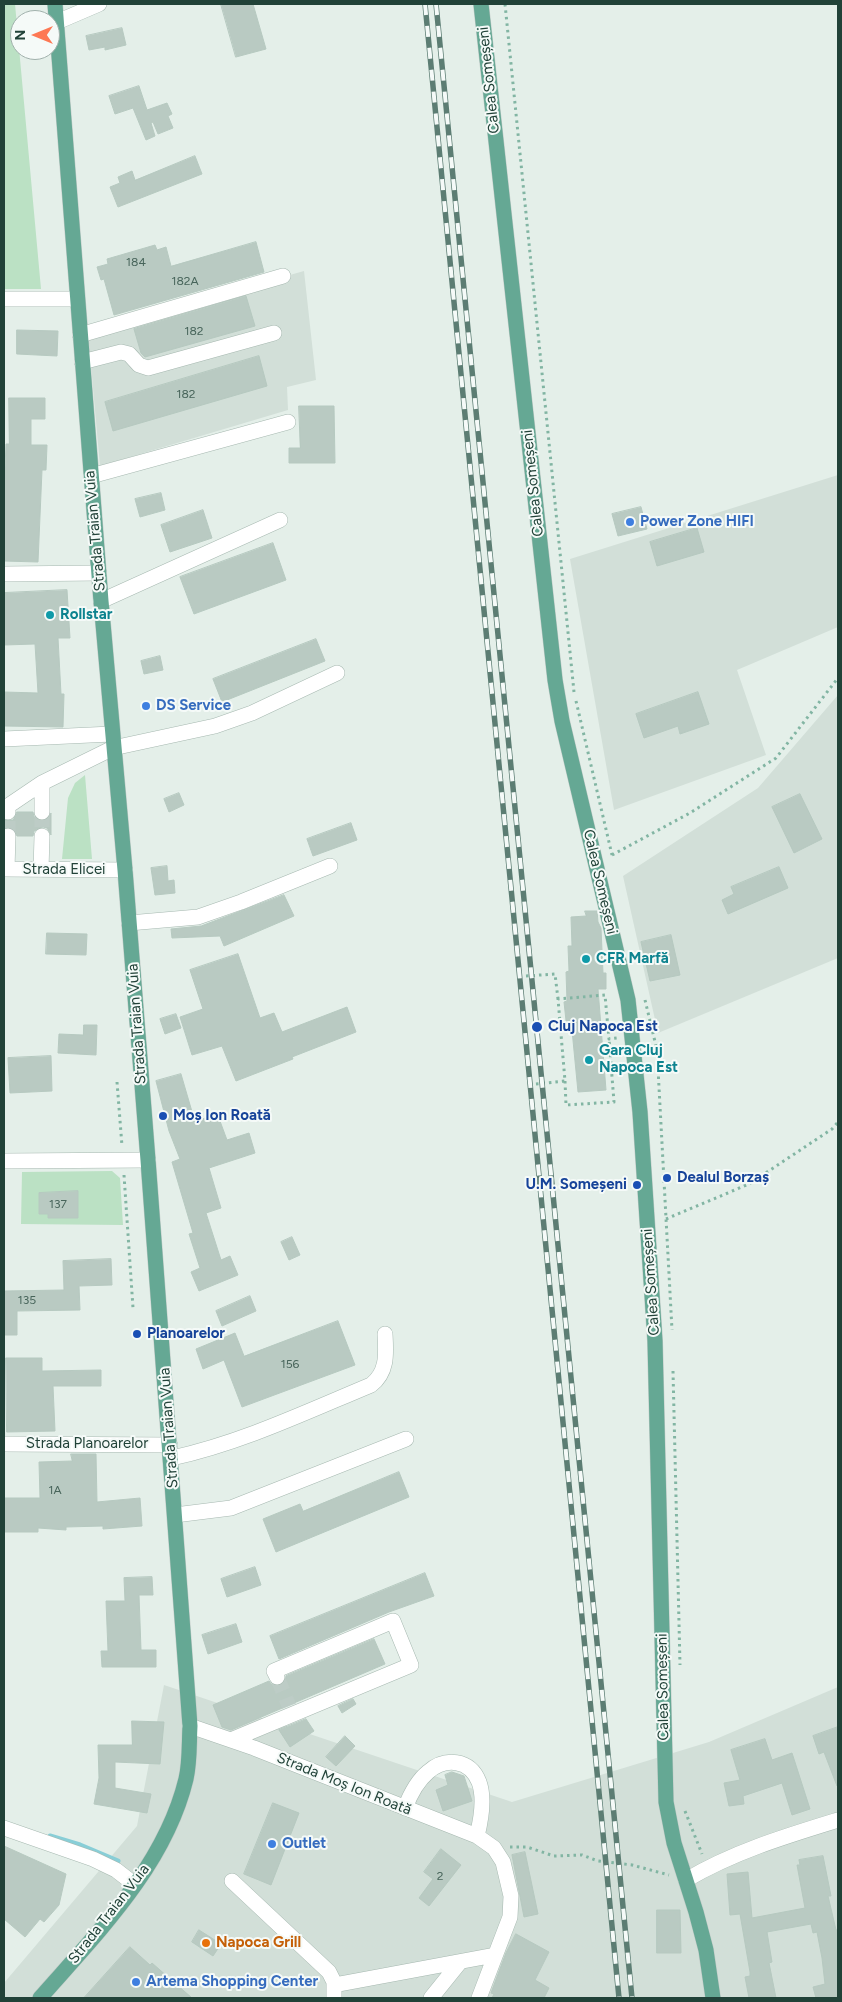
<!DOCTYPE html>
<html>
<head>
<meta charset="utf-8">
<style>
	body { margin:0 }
	#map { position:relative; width:842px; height:2002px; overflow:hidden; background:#e4efe9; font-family:Figtree,sans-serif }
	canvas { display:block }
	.frame { position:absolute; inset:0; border:5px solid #214238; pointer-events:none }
	.north { position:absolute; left:10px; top:10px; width:50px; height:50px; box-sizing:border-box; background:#f5faf8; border:1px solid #a0b0ab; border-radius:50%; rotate:270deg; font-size:14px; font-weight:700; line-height:20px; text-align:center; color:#214238 }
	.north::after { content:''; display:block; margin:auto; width:18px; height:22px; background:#fd7854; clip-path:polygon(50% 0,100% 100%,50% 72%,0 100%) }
</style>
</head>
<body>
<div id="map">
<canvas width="842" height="2002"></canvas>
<div class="frame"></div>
<div class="north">N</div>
</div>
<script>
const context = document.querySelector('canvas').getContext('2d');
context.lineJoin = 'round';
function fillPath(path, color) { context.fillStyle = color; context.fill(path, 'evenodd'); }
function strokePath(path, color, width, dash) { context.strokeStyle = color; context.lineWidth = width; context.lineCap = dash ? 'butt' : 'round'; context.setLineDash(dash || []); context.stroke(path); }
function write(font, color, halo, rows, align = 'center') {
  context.font = font + ' Figtree,sans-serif'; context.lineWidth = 4; context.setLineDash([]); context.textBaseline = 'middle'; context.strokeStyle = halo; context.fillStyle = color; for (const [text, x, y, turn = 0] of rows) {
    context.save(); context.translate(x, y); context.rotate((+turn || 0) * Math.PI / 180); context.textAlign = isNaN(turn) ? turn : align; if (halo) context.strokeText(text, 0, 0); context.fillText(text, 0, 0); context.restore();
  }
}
fillPath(new Path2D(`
	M304,271L316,380L287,387L288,410L100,466L88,332Z
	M838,475V627L737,670L766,755L614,810L570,559Z
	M838,695V958L658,1033L623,876L758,788Z
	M164,1685L512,1802L709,1742L838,1687V1998H4V1983L137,1826Z`), '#d2dfd8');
fillPath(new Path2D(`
	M4,4H15L41,289H4Z
	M85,775L92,859H62L68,798L75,783Z
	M112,1171L120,1178L123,1225L21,1224L22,1172Z`), '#bbe1c4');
strokePath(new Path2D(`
	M50,1836L80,1845L118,1861`), '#88ced7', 5);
const building = new Path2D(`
	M221,4H253L266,49L236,57Z
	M122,28L126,45L105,50V47L89,50L86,36Z
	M139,86L147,110L167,103L172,114L168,116L173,128L158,134L153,122L151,123L155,136L146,140L133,108L115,114L109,96Z
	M195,156L202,174L118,207L110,187L120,183L118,177L132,171L135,180Z
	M256,242L264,272L114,315L104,279L101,280L97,267L108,264L107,259L155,245L157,250L166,247L171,266Z
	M246,296L255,326L145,357L141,353L134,329Z
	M17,330L58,331L57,356L17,354Z
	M259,356L267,386L113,431L105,402Z
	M9,398H45V419H31V445H47L46,470H42L38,562L4,561V491L6,444H9Z
	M299,406H334L335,463H289V448H300Z
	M161,493L165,510L140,517L135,499Z
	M641,507L647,529L618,536L612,514Z
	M203,510L212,538L170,552L161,525Z
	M697,528L704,552L657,566L650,542Z
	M273,543L286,580L194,614L180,577Z
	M67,590L70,638H58L61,694H64L63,727L4,726V692L38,693L35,644L4,645V593Z
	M316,639L325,661L222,702L213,679Z
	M160,656L163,670L144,674L141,661Z
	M698,692L709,724L680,734L678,726L644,738L636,714Z
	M179,793L184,805L169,812L164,799Z
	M800,794L822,839L794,853L772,807Z
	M17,812H33L34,817L42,821L47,820L51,813V835L47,828L43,827L34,831L33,836H17L13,828H4V820H13Z
	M351,823L357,840L313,856L307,839Z
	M167,866L168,881L174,880L175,893L155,895L151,868Z
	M779,867L788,888L728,914L722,900L734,894L731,887Z
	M284,895L294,916L224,946L220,936L172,938L171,929L201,926Z
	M585,911H597L598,922L601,928L603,973H606V989H598L606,1090L578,1092L572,1030H567L564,1002L567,1001L566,972L569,971L568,946H572L571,917L586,916Z
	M47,933L87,934L86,955L46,954Z
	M671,935L680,975L650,981L641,942Z
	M238,954L260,1018L274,1013L282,1032L347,1007L356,1032L292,1057L293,1059L236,1081L222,1046L192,1055L180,1017L203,1009L190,970Z
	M176,1014L181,1028L165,1034L160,1019Z
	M84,1025H97L96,1055L58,1053L59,1034L83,1035Z
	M51,1056L52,1091L10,1093L8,1058Z
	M181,1074L195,1122L217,1113L227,1140L249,1133L255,1153L209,1168L221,1208L206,1213L221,1260L230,1256L238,1275L199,1291L191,1272L200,1268L189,1234L193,1233L172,1162L180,1159L169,1131L156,1081Z
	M78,1191V1218H48V1214H39V1193Z
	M292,1237L300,1255L289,1260L281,1242Z
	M111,1259L112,1285L79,1286L80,1310L17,1311V1335H4V1291L64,1290L63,1261Z
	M250,1296L256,1311L222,1326L216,1311Z
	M338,1321L355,1365L242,1407L224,1360L203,1369L196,1349L235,1333L244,1356Z
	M6,1358H42V1371L101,1370V1386H53L55,1431L7,1432Z
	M71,1454H96L97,1502L140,1498L142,1526L103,1529V1526L66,1527V1530L38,1528V1532H4V1498H40L39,1462L72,1461Z
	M399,1472L409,1497L276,1552L263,1519L300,1504L303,1511Z
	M255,1567L261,1585L227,1597L221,1579Z
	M425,1573L434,1596L389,1612L279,1659L270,1636Z
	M152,1577L153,1595H139L141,1650H156V1667H102L101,1651H108L106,1601H125L124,1578Z
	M236,1624L242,1642L208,1654L202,1635Z
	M374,1639L385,1664L231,1730L222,1727L213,1705L269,1681L272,1685L281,1686L285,1682L286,1676Z
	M353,1699L356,1704L342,1713L338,1706Z
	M306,1719L314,1731L290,1747L279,1730Z
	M132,1721L164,1722L160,1764L115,1762V1788L151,1794L147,1813L94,1804L99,1778L98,1745H132Z
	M838,1727V1786H837L824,1752L819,1754L813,1736Z
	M345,1736L355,1746L336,1766L326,1757Z
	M765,1739L772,1760L792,1753L810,1809L792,1815L782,1783L743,1796L744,1804L729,1806L724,1783L740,1780L731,1750Z
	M452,1772L464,1776L472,1801L443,1811L436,1790L448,1785L445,1775Z
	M273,1803L299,1813L271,1885L244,1874Z
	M4,1846L66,1874L59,1905L44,1922L40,1919L25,1937L4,1919Z
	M441,1849L461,1865L429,1906L419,1898L433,1879L424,1872Z
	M525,1852L538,1914L524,1917L512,1855Z
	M823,1856L831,1896H828L836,1930H838V1998H816L813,1987L825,1984L822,1958L817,1932L813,1933L811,1924L767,1932L772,1962L769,1963L776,1998H749L745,1977L750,1976V1972L740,1914L730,1915L727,1874L748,1872L752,1918L805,1908L797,1865H800L799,1860Z
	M657,1910H680L681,1953H657Z
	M199,1930L221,1944L213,1956L192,1942Z
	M516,1934L549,1952L535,1980L549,1988L544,1998H492L494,1994L491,1993L506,1953Z
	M130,1947L150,1965L152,1963L192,1998H84Z`);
fillPath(building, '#b9cac2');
strokePath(building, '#b6c9c0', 1);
strokePath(new Path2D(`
	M42,812V836
	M8,836V812
	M277,1677L289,1706`), '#bdccc6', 15, [15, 8]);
const minor = new Path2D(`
	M57,22L99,4
	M4,299H77
	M80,335L283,276
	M82,362L121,352L129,354L139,365L148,368L274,333
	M91,476L288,422
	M4,574L99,573
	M101,601L280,520
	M4,739L112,734
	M8,812V806L42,783L113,748L215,726L252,713L337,673
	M42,812V783
	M4,869L125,870
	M7,869L8,836
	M41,870L42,836
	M129,923L198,917L241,902L330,866
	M4,1161L148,1160
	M4,1444L170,1445
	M172,1458C241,1443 306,1412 371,1385C388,1372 386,1353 385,1334
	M175,1515L231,1508L406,1439
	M190,1726L254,1748L477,1836L494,1848L503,1862L511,1896L510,1917L479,1998
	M231,1740L411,1665L393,1621L274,1671L277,1677
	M405,1808C410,1795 417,1781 428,1772C445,1757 470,1759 479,1782C485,1798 481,1820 477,1836
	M4,1828L93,1859L116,1870L134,1884
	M686,1880C733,1852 786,1836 838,1820
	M232,1881L329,1972L334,1982V1998
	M334,1985L495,1955
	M431,1998L460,1962`);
const major = new Path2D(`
	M481,4L555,680L562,721L628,1000L640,1112L655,1341L666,1802L674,1843L696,1912L706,1950L713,1998
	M40,1998C97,1933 165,1866 186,1779C190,1762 189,1743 190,1726L148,1160L125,870L101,601L55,4`);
strokePath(minor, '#a6b8b0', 16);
strokePath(major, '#c1cac7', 16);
strokePath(new Path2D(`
	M505,4L574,692
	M576,701L612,855
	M612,855L690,813L776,758L838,678
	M526,976L555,974L558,999
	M645,1000L657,1050L672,1330
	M565,1081L566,1105L614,1102L609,1039
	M117,1082L122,1146
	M536,1084L565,1081L558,999L605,995L609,1039L617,1038
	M124,1175L133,1308
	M666,1219L749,1184L832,1129L838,1122
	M673,1371L680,1665
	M685,1811L702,1854
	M510,1847H527L554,1856L582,1855L598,1861L632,1865L669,1875`), '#82b5a3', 3, [2.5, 4]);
strokePath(minor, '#fff', 15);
strokePath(major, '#65a894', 15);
const rail = new Path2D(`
	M425,4L619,1998
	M436,4L632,1998`);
strokePath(rail, '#5c7d73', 5.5);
strokePath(rail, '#f5faf8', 4, [11]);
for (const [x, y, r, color] of [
	[630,522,5,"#3f7fe0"],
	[50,615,5,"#0f9aa8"],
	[146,706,5,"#3f7fe0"],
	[586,959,5,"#0f9aa8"],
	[537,1027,6,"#1a4fb4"],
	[589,1060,5,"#0f9aa8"],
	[163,1116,5,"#1a4fb4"],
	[667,1178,5,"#1a4fb4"],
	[637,1185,5,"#1a4fb4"],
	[137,1334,5,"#1a4fb4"],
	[272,1844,5,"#3f7fe0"],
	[206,1943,5,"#e8710a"],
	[136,1982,5,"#3f7fe0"]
]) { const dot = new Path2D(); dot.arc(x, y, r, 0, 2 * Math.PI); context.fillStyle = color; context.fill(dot); strokePath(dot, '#f5faf8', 2); }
write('12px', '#47645a', null, [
	["184",136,262],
	["182A",185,281],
	["182",194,331],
	["182",186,394],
	["137",58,1204],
	["135",27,1300],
	["156",290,1364],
	["1A",55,1490],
	["2",440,1876]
]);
write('15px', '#214238', '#f5faf8', [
	["Calea Someșeni",489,80,-96],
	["Calea Someșeni",533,483,-96],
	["Strada Traian Vuia",95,531,-95],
	["Strada Elicei",64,870],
	["Calea Someșeni",600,882,77],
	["Strada Traian Vuia",137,1024,-94],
	["Calea Someșeni",651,1282,-94],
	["Strada Traian Vuia",169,1428,-94],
	["Strada Planoarelor",87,1444],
	["Calea Someșeni",663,1687,-91],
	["Strada Moș Ion Roată",344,1784,22],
	["Strada Traian Vuia",109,1914,-52]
]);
write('bold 15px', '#366cbe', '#f5faf8', [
	["Power Zone HIFI",640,522],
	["DS Service",156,706],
	["Outlet",282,1844],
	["Artema Shopping Center",146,1982]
], 'left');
write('bold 15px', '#0d838f', '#f5faf8', [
	["Rollstar",60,615],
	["CFR Marfă",596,959],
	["Gara Cluj",599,1051],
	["Napoca Est",599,1068]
], 'left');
write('bold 15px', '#164399', '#f5faf8', [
	["Cluj Napoca Est",548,1027],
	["Moș Ion Roată",173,1116],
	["Dealul Borzaș",677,1178],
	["U.M. Someșeni",627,1185,"right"],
	["Planoarelor",147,1334]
], 'left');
write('bold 15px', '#c56008', '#f5faf8', [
	["Napoca Grill",216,1943]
], 'left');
</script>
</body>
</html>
